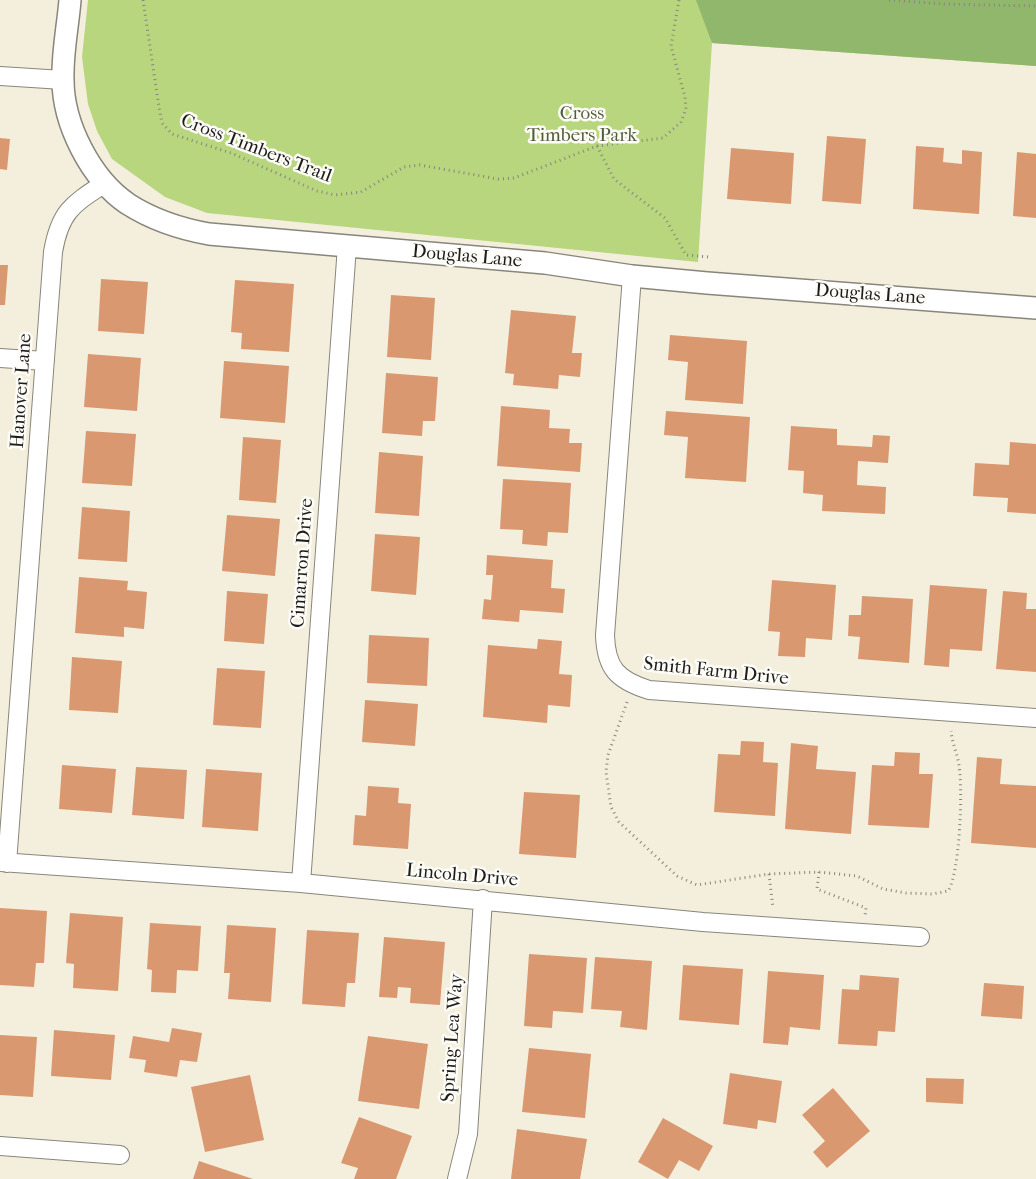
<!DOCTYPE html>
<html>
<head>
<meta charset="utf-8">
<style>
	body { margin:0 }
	canvas { display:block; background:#f3efdc }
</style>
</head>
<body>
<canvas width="1036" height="1179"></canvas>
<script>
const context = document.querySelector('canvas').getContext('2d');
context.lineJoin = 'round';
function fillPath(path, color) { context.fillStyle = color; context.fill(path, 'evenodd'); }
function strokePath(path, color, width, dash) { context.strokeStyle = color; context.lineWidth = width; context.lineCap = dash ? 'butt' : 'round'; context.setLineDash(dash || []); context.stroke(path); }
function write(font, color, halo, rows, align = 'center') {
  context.font = font + ' "IM FELL French Canon",serif'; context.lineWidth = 5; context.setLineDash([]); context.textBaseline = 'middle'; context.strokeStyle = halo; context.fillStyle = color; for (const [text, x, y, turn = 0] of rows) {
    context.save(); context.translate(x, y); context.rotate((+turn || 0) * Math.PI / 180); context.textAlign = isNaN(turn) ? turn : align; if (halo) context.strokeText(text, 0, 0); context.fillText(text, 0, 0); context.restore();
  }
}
fillPath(new Path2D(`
	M88,0H1036V66L712,43L698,262L207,213L165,197L112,159L97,131L88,104L82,57Z`), '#b7d67d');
fillPath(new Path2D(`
	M696,0H1036V66L712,43Z`), '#91b76c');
fillPath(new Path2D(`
	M827,136L866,139L861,204L822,201Z
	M0,138L10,139L7,170L0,169Z
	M916,146L944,148L943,162L962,164V150L982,152L979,214L913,209Z
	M731,148L794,153L791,204L727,199Z
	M1017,152L1036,154V218L1013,216Z
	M0,265H8L5,305H0Z
	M101,279L148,282L144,334L98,331Z
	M235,280L294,284L289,352L241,349L242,333L231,332Z
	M391,295L435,298L431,360L387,357Z
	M511,310L576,316L572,353H582L580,377L559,375L558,389L513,385L514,374L505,373Z
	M670,335L747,341L743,404L685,400L688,362L668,360Z
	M88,354L141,358L137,411L84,407Z
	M224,361L289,366L285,423L220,418Z
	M386,373L438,377L435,421H423L422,436L382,433Z
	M501,406L550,410L549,428L570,429L569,443H582L580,472L497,466Z
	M666,411L750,417L746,482L685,478L688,437L664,435Z
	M791,426L837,429V445L872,447L873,435L890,436L888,463L858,461L857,485L886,487L885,514L822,511L823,495L803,493L804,471L788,470Z
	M86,431L136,434L132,486L82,483Z
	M243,437L281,440L276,503L239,500Z
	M1010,442L1036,444V514L1007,512L1008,498L973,496L975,463L1009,465Z
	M379,452L423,456L419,516L375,513Z
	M503,479L571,483L568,533L548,532L547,546L522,544L523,530L500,529Z
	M82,507L130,511L127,562L78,559Z
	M227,515L280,519L275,576L222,571Z
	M375,534L420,537L416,595L371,591Z
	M487,555L553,560L551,588L565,589L563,613L520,610L519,622L482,619L484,599L491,600L493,575H486Z
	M79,577L128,581L127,590L147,592L144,629L124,627V637L75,633Z
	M772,580L836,585L832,640L806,638L805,657L778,656L780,632L768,631Z
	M930,585L987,589L982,651L950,649L949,667L924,665Z
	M227,591L268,594L264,644L224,641Z
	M1003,591L1027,593L1026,609H1036V672L996,669Z
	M862,596L913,599L909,663L858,659L860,637L848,636L849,615H861Z
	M369,635L429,638L427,686L367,683Z
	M538,639L562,641L559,674L572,675L570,707L548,705L547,723L483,717L488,645L537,649Z
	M72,657L122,661L118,713L69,710Z
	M217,668L265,671L261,728L213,725Z
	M365,700L418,704L415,746L362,742Z
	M741,741L764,742L763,762L778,763L775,816L714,812L718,754L740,755Z
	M791,743L818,746L816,769L856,772L851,834L785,829Z
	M895,752L920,753L919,774H933L929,828L868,825L872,765L894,766Z
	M977,757L1002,759L1000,784L1036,786V848L971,843Z
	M62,765L116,769L112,813L59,809Z
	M136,767L187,770L184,819L132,815Z
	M206,769L262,773L258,831L202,827Z
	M368,786L399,788L398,803L411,804L408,849L353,845L355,815L366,816Z
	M524,792L580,795L576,858L519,854Z
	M0,908L47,911L44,963H36L34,987L0,985Z
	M70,913L123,917L118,991L73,988L74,964L66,963Z
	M150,923L201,926L198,971L177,970L176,993L151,992L152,970L147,969Z
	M227,925L276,928L271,1002L228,999L230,973H224Z
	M307,930L359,933L355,983H347L345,1007L302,1004Z
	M384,937L445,942L440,1005L410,1003L411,988L398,987L397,998L379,997Z
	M529,954L587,958L583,1013L553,1011L552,1028L524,1026Z
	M595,957L652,961L647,1030L620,1027L622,1011L591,1009Z
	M683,965L743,969L739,1025L679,1020Z
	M768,971L824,975L820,1030L790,1027L788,1045L763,1043Z
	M860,975L899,978L895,1032L878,1031L877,1046L838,1044L842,989L859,990Z
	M984,983L1024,986L1022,1019L981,1016Z
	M172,1028L202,1033L197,1062L180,1060L177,1077L144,1072L146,1060L129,1058L133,1036L169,1042Z
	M54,1030L115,1035L111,1080L51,1076Z
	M0,1035L37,1037L33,1097L0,1095Z
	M368,1036L428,1044L419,1109L358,1101Z
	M529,1048L591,1054L585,1118L522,1112Z
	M730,1073L782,1081L776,1123L758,1120L757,1129L723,1124Z
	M250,1075L264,1140L205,1152L191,1087Z
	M926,1078L964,1079L963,1104L926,1102Z
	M833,1088L870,1131L827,1168L813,1152L825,1141L802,1115Z
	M359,1117L412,1136L396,1179H354L358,1168L341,1163Z
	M663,1118L713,1146L699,1171L679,1160L668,1179L638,1162Z
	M517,1129L587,1139L580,1179H511Z
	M199,1161L253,1179H193Z`), '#da9870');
const minor = new Path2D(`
	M0,76L63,80
	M632,276L605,635C606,668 617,680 649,690L1036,718
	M0,358L45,361
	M0,862L301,883L703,922L920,937
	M7,863L53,252C60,211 73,204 105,183
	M301,883L347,246
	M0,1146L120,1155
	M457,1179L468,1134L483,899`);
const tertiary = new Path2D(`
	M70,0C68,26 62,53 63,80C63,124 91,179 128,204C153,220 181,229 209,234L545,263L632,276L707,283L1036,308`);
strokePath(minor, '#88867c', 20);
strokePath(tertiary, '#88867c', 24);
strokePath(new Path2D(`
	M143,0L159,107L162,123L172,134L231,153L317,191L335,195L361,192L404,167L420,165L498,179L514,178L597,146L663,138L681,122L686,109L685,97L671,46L679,0
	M889,0L944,4L1036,6
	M597,146L614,179L665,218L686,255L709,257
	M627,702L608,755L606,772L611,807L619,822L677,876L697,885L769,874L819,872L857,876L883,889L906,893L932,894L948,891C960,873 963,788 959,765C957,753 952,743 951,731
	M819,872L817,889L866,908L865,916
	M769,874L773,908`), '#88867c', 3, [1, 4]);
strokePath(minor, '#fff', 18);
strokePath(tertiary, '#fff', 21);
write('19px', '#525d3e', '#fdfcf7', [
	["Cross",582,114],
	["Timbers Park",582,136]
]);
write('19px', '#1c1c1c', '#fdfcf7', [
	["Cross Timbers Trail",256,149,21],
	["Douglas Lane",467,257,5],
	["Douglas Lane",870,295,4],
	["Hanover Lane",22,391,-86],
	["Cimarron Drive",303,563,-86],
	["Smith Farm Drive",716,672,6],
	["Lincoln Drive",462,876,5],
	["Spring Lea Way",453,1038,-86]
]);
</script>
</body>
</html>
